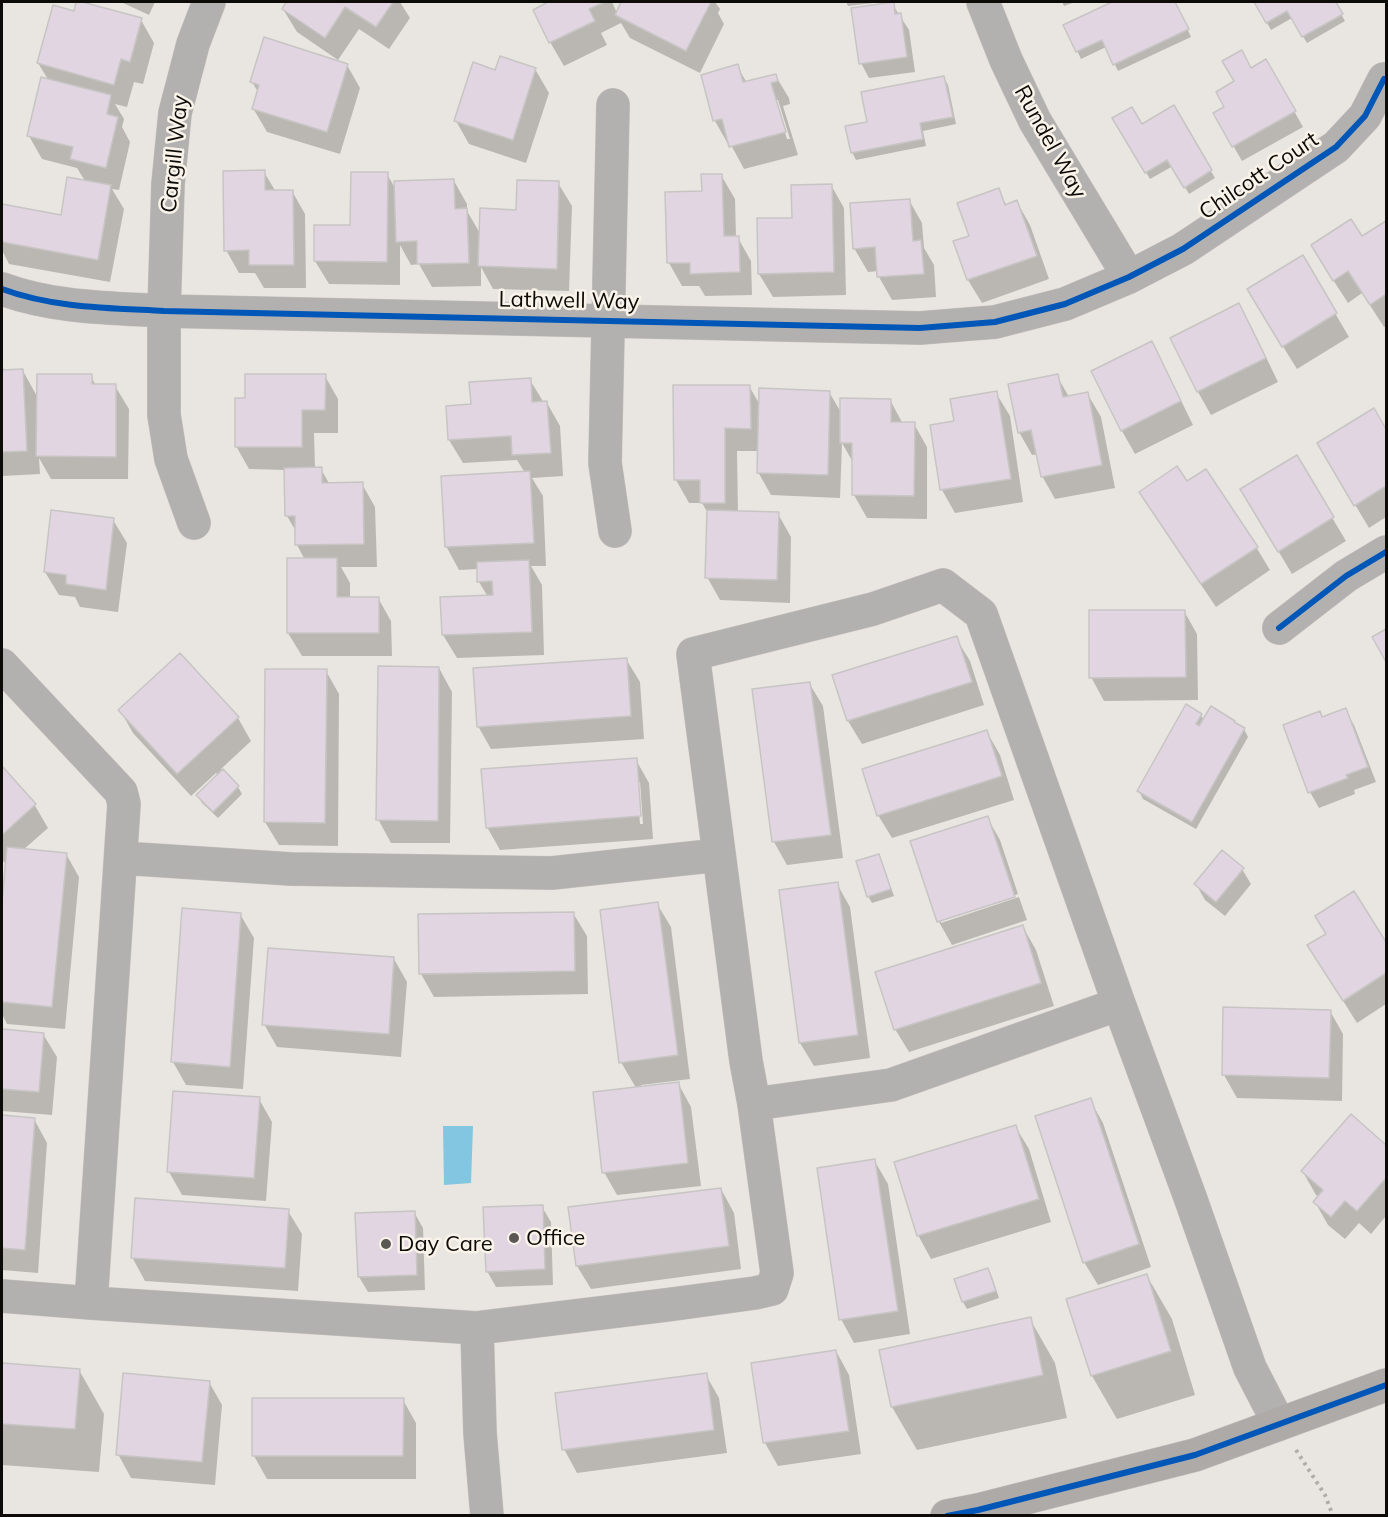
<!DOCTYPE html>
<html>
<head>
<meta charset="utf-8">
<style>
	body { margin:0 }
	#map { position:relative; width:1388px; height:1517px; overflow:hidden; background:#e9e5e0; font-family:Mulish,sans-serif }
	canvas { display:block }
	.frame { position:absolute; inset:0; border:3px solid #0d0b08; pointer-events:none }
</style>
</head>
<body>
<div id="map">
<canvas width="1388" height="1517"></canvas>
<div class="frame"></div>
</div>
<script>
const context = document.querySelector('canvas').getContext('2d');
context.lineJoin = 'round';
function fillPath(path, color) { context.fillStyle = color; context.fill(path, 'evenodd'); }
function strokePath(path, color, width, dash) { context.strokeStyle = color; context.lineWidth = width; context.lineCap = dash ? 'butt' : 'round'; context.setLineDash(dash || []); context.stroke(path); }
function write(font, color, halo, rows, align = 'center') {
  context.font = font + ' Mulish,sans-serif'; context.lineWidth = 5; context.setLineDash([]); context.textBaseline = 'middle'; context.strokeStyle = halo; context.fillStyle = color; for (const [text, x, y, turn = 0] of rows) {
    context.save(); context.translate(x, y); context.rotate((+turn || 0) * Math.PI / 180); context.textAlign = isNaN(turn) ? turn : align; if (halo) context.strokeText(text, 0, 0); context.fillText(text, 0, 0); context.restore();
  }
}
fillPath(new Path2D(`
	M443,1126H473L471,1183L444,1185Z`), '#83c6e2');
fillPath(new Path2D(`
	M78,2L141,20L154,43L143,84L134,82L127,107L115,104L124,119L122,127L130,142L119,190L112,189L124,209L110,282L9,264L2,250V205L62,216L85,181L77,168L42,159L29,136L49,81L38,63L75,12Z
	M121,2H155L149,15Z
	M288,2H400L410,18L389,49L359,29L338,60L297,32L283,9Z
	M547,2H612L617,13L623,2H715L720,9L718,13L724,24L700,73L630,38L621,23L601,33L607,45L564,66L550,42L535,10L548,4Z
	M846,2H891L909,30L915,72L869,78L861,63L883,5L882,2L848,6Z
	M1062,2H1075L1064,6Z
	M1116,2H1175L1191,37L1118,71L1106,47L1081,59L1065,26Z
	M1255,2H1334L1345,21L1307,43L1292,18L1271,30Z
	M1266,61L1303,127L1242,161L1215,114L1226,108L1251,70Z
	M347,65L360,88L340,154L267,132L253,108L258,92L252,82Z
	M737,66L747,83L775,75L789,98L790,104L783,106L798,155L744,169L730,143L728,144L715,121L703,76ZM775,100H778L790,139H787Z
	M535,69L549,93L526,163L469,144L456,121L496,72Z
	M944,78L948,85L956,124L923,131L926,146L856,160L852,152L869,123Z
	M1173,107L1215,178L1189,194L1173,166L1150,179L1114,119L1142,126Z
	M264,172L276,192L292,191L305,214L306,288H264L255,273H239L226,250Z
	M387,174L396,190L454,181L467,204V211L481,235L558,183L572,206L569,291L493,289L481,267V286L432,287L419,264L411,265L400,245V285L329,284L315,261L352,227Z
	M721,175L735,199L736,238H738L751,261L752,295L705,296L699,286H682L669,263L703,192Z
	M831,185L844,208L846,295L773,297L759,274L793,219Z
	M998,190L1007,206L1017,202L1030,225L1049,279L982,303L968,280L955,242L971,236Z
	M909,200L922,223L924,248L934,265L936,297L892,300L879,277L878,271L868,272L854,248Z
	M1385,223L1386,225V326L1384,327L1362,293L1348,303L1326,269Z
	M1302,257L1349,337L1297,369L1262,313Z
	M1238,305L1252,328L1278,382L1211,415L1198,392L1172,338Z
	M1151,343L1164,366L1193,425L1135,454L1122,431L1093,372Z
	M2,366L5,371H23L38,398L91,376L96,386H115L129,409L128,479H51L39,458L40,474L3,476Z
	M325,376L338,399V433H314L315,469H321L330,485L362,484L375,507L377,567H341L350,583V598H378L391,621L392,656H302L288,633L305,560L297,545V533L287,516L285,470L249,469L236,446L247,400Z
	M1057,376L1069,397L1087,393L1101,417L1115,488L1055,499L1042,476L1038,454L1032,455L1019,432Z
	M530,380L544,403H547L560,426L563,476L532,478L543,496L546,566H531L542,585L544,655L457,658L443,635L488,597L479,582L478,569L459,570L446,546L525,473L517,460L463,463L449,440L472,406Z
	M749,386L760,405L829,392L842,414L890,400L903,424H914L927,447V519L867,518L854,495V464L842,443L840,498L771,495L758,472L759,451H737L738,513L778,514L791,537L790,603L720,600L707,577L709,515L702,503H689L676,480L675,387Z
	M996,393L1010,416L1023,502L955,513L942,490Z
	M1374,410L1386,432V517L1369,528L1332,466Z
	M1296,457L1346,541L1292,574L1255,512Z
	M1187,484L1256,547L1270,570L1216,607L1154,515L1141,492Z
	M113,520L127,543L118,612L80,607L75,597L59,595L45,572Z
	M1184,611L1197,634L1198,700L1104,701L1091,677Z
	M956,638L970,661L984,705L862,744L848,721L834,676Z
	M180,655L238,718L251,741L221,769L238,787L242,794L218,818L202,803L198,796L218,775L216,773L191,796L133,733L120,710Z
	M626,659L640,682L644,739L491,749L478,726Z
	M439,668L452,692L450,843H391L378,819Z
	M267,670L326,671L339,694L338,846L279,845L265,822Z
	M809,683L823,706L843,858L787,865L774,842L754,691Z
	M1345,710L1354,725L1376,782L1354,790L1355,794L1319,808L1310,792L1322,718Z
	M1201,715L1204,721L1234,722L1236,725L1244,729L1248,737L1196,829L1143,799L1139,791Z
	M987,732L1000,755L1014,800L892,838L878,815Z
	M636,760L649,783L653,839L500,850L487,827ZM637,782H640L643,824H640Z
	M2,769L34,804L48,828L23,850L66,854L79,877L65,1029L7,1024L2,1014V918L7,865L2,860Z
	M987,817L1000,840L1018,894L941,920V923L1019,897L1027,920L952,945L939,922L912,842Z
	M878,856L882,863L894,896L872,903L868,896Z
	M1242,869L1251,884L1225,916L1205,900L1196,884Z
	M837,884L850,907L870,1058L814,1066L800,1043Z
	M1354,893L1386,945V1004L1357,1023L1323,969L1328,934Z
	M657,904L671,927L690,1079L641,1085V1088L678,1083L691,1107L701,1186L617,1195L604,1172L636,1088L621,1062Z
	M573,913L587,936L588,994L434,997L421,974Z
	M240,914L254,938L243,1089L186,1085L173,1062Z
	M1023,927L1036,950L1054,1006L909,1052L895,1029Z
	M394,959L407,982L401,1057L277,1047L264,1024Z
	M1330,1011L1343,1034L1342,1101L1237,1098L1224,1075Z
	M2,1031L43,1034L57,1057L52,1115L2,1111Z
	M259,1099L272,1122L266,1201L182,1195L169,1172Z
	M1090,1100L1103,1123L1151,1267L1098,1285L1084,1262Z
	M1351,1116L1386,1147V1216L1371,1234L1359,1223L1345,1239L1328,1225L1315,1202L1319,1197L1316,1195L1303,1172Z
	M2,1117L34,1119L47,1143L38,1273L2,1270Z
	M1015,1126L1029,1149L1051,1222L931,1259L918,1235Z
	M874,1160L888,1184L910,1334L854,1343L841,1319Z
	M721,1189L734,1213L741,1269L591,1289L577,1266Z
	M542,1207L551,1222L553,1285L496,1287L487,1271Z
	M288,1211L302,1234L298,1291L145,1281L132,1257Z
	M414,1212L423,1228L425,1290L368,1292L359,1277Z
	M988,1269L992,1277L999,1298L967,1309L963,1302L956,1280Z
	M1147,1276L1172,1319L1195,1395L1117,1419L1092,1376Z
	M1030,1319L1055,1363L1067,1418L917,1450L892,1407L880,1351Z
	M836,1351L849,1375L861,1454L778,1466L765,1443L752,1364Z
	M2,1365L79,1370L104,1414L99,1472L2,1465Z
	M706,1375L719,1398L727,1453L577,1473L564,1449Z
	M209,1382L222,1405L215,1485L131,1478L118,1454Z
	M403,1400L416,1423V1479H267L254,1456Z`), '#0003');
const building = new Path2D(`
	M76,2H82L142,18L130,62L121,59L114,85L37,63L53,5L74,11Z
	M286,2H393L376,27L345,7L325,38L282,9Z
	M545,2H605L589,9L595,21L549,43L533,10L546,3Z
	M621,2H711L686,51L615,15Z
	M894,2L895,14L901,13L907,57L859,64L851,8Z
	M1112,2H1175L1189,29L1113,65L1102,40L1076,52L1063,25Z
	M1254,2H1336L1343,14L1302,37L1287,11L1266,23Z
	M264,37L348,64L327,132L252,109L259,85L250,82Z
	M1242,50L1251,68L1266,59L1296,111L1232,147L1213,113L1224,107L1216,92L1234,81L1222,61Z
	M500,56L536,68L513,140L454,121L473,62L495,70Z
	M738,64L743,82L776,74L778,81L771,83L786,132L729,147L722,119L713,121L701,75Z
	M944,76L953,117L920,123L923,139L851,153L845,126L867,122L861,92Z
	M41,77L111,95L107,114L118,117L106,168L70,159L73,147L27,136Z
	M1174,105L1212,170L1184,188L1167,160L1145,173L1112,118L1132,107L1142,124Z
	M265,170V190H293L294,265H249V250L224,251L223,171Z
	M351,172H388L387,262L314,261V225H350Z
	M701,174H722L724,236H739L740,272L690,274V263H667L665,192L702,191Z
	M67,177L111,185L98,260L2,242V204L61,215Z
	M454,179L455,209L467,208L469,263L417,264V241L396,242L394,181Z
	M517,180L559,181L557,269L478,266L480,208L516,210Z
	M832,184L834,272L758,274L757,218H792L791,185Z
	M999,188L1005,205L1017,200L1037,256L967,280L953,241L969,236L957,203Z
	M910,199L913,241L921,240L924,274L877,277L875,247L853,249L850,203Z
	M1351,219L1362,236L1386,221V294L1370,305L1348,271L1333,281L1311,245Z
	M1303,255L1337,313L1282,347L1247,289Z
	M1239,303L1266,358L1197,392L1170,338Z
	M1152,341L1181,401L1121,431L1091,371Z
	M23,369L27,451L2,452V370Z
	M37,374H92V384H116V457L36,456Z
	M245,374H326L325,410H302V447H235V398H245Z
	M1058,374L1063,397L1088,392L1102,465L1041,477L1031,430L1018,433L1008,384Z
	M531,378L532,402L547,401L551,453L512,455L511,436L448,440L446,406L471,404L469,382Z
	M673,385H750L751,429L725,428V503H700V480H674Z
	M759,388L830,391L828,475L757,473Z
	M997,391L1011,479L940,490L930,425L954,421L950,399Z
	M840,398L891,399V422H915L914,496L852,495V443H840Z
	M1374,408L1386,429V486L1354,506L1317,443Z
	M1297,455L1334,517L1278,552L1240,489Z
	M1177,466L1187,481L1206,469L1258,547L1201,584L1139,492Z
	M322,467V483L363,482L364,544L295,545V516H285L284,468Z
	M530,471L534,543L445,547L441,476Z
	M51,510L114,518L106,590L66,584V575L44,572Z
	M707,510L779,512L777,580L705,578Z
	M287,558H337V597H379V633H287Z
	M529,560L532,632L442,635L440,597L493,595L492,581L477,582V562Z
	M1089,610H1185L1186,677L1089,678Z
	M1386,629V662L1372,637Z
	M957,636L972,682L847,721L832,675Z
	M180,653L239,717L177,774L118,710Z
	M627,658L631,716L477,727L473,668Z
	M378,666L439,667L438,821L376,820Z
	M265,669H327L325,823L264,822Z
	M810,682L831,835L772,842L752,689Z
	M1186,704L1202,714L1196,724L1199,726L1211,706L1235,721L1234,722L1245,728L1192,822L1137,791Z
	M1346,708L1368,767L1346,775L1348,778L1308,793L1283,725L1320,711L1322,717Z
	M987,730L1002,776L877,816L862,769Z
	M637,758L641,816L486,828L481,769Z
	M2,766L36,804L2,835Z
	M223,769L239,786L213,812L196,795Z
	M988,816L1015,897L937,922L910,841Z
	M7,847L67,853L52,1007L2,1002V902Z
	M1222,850L1244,868L1216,902L1194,884Z
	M879,854L891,889L867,897L856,861Z
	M838,882L858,1035L799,1043L779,890Z
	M1354,891L1386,942V973L1343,1001L1307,945L1326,934L1315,916Z
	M658,902L678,1055L619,1063L600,910Z
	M182,908L241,913L230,1067L171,1062Z
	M574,912L575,971L419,974L418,914Z
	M1023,925L1041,983L894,1030L875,972Z
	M268,948L394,957L389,1034L262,1025Z
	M1223,1007L1331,1010L1329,1078L1222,1075Z
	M2,1029L44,1033L39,1092L2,1089Z
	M679,1082L688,1163L602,1173L593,1092Z
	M173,1091L260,1097L254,1178L167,1172Z
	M1091,1098L1139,1244L1083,1263L1035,1116Z
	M1351,1114L1386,1145V1178L1357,1211L1345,1201L1331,1217L1313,1202L1323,1190L1301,1171Z
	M2,1115L35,1118L25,1250L2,1248Z
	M1016,1125L1039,1199L917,1236L894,1162Z
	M875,1159L898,1311L839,1320L817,1168Z
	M721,1188L729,1246L576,1266L568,1207Z
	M135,1198L289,1209L285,1268L131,1258Z
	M543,1205L545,1269L486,1272L483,1207Z
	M415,1211L417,1275L358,1277L355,1213Z
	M988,1268L996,1291L962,1302L954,1279Z
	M1147,1274L1171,1351L1091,1376L1066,1299Z
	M1031,1317L1043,1375L891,1407L879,1350Z
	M836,1350L849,1431L763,1443L751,1363Z
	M2,1363L80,1369L75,1429L2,1424Z
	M123,1373L210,1381L202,1462L116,1455Z
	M707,1373L714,1430L562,1450L555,1393Z
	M252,1398H404L403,1456H252Z`);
fillPath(building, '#e1d5e1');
strokePath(building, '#c7c5c4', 1.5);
const minor = new Path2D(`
	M983,2L1006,60L1035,121L1129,277
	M613,105L605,463L615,531
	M2,289C53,308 110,308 164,311L920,328L995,322L1065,304L1129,277L1183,249L1336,147L1365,116L1384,79
	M194,523L171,459L164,415V311L168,184L175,113L193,44L209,2
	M1279,628L1346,576L1386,552
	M2,665L121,792L124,804L91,1303
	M121,858L291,869L552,873L719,855
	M754,1104L891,1085L1119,1004
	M2,1296L91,1303L477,1328L666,1305L755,1293L772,1289L777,1273L754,1104L746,1061L693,654L873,609L943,585L981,614L1119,1004L1190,1197L1250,1368L1279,1424
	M477,1328L480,1433L487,1516`);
const major = new Path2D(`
	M947,1516L978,1510L1195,1455L1386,1385`);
strokePath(minor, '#c5c2be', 34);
strokePath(major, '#c5c2be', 34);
strokePath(new Path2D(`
	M1296,1450L1325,1495L1333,1516`), '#b0aeab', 4, [3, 4.5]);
strokePath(minor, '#b3b1b0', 33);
strokePath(major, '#adaaa8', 33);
strokePath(new Path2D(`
	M2,289C53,308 110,308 164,311L920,328L995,322L1065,304L1129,277L1183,249L1336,147L1365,116L1384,79
	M1279,628L1346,576L1386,552
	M947,1516L978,1510L1195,1455L1386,1385`), '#0057b8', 6);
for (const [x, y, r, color] of [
	[514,1238,6,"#5a5754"],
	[386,1244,6,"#5a5754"]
]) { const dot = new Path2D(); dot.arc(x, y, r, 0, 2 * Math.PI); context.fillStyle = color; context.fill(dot); strokePath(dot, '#faf3e9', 2); }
write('22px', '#0d0b08', '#faf3e9', [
	["Rundel Way",1050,142,61],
	["Cargill Way",175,154,-84],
	["Chilcott Court",1259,176,-34],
	["Lathwell Way",569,301,1]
]);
write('22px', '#0d0b08', '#faf3e9', [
	["Office",526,1238],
	["Day Care",398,1244]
], 'left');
</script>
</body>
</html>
